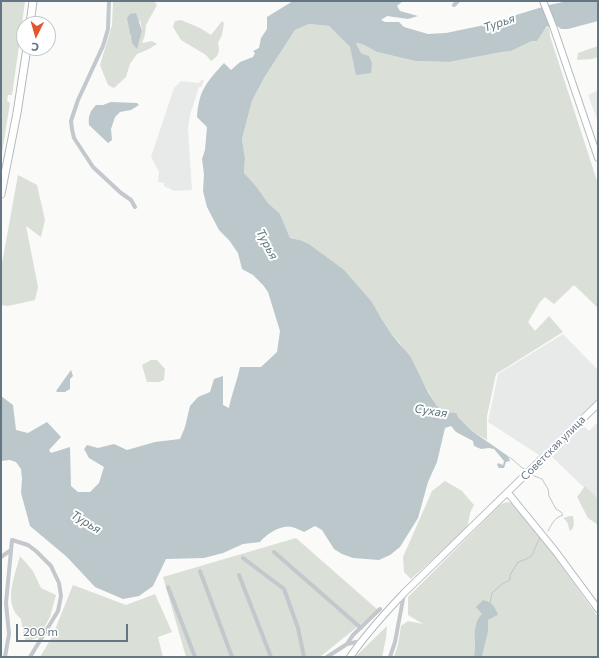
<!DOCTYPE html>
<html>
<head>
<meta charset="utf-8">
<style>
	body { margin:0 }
	#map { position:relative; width:599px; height:658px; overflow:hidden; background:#fafaf8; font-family:Commissioner,sans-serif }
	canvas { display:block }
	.frame { position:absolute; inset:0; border:2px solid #657683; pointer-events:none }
	.north { position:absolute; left:16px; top:16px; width:40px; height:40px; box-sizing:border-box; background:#fff; border:1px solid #c1c8cd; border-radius:50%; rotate:185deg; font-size:11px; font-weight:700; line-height:16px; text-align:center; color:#657683 }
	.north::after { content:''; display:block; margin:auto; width:14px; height:18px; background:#e4572e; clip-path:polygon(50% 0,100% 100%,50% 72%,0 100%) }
	.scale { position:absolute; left:16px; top:624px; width:112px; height:18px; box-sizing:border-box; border:2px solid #657683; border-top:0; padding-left:5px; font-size:12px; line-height:14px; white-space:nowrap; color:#657683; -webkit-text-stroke:3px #fff; paint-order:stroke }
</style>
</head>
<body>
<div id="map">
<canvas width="599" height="658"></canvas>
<div class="frame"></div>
<div class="north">С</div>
<div class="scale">200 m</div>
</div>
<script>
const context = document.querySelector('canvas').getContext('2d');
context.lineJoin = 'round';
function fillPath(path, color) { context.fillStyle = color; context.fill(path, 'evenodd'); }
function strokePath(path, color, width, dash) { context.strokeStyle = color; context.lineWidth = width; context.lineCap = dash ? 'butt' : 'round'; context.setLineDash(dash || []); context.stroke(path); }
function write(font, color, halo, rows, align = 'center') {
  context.font = font + ' Commissioner,sans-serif'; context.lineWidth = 4; context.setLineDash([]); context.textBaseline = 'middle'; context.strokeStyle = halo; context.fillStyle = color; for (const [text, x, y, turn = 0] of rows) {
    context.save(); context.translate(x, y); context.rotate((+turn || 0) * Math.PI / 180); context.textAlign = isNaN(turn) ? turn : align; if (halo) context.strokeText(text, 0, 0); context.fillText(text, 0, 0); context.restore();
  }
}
fillPath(new Path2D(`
	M202,79L204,81L201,87H199L190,115L188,128L192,190L174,191L164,186V183L158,182L159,172L151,157L174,88L181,81L199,83Z
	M598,90V122L588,95Z
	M563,334L598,370V399L539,455L488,422L498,374Z
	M598,422V501L550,455L581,424L589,431Z`), '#e8e9e9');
fillPath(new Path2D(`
	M1,1H25L21,32L12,95H8L7,101L10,103L1,159Z
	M128,1H154L157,5L146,25L145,35L142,43L152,41L157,44L149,49L137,54L130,64L126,77L114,88L108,85L100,65L112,25L113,2ZM140,20L142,31L140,36L139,43H132L130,35Z
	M181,20L200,28L211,35L222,21L224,23L222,35L218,43C220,52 219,56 211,61L206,55L181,40L173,27L175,21Z
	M309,24L329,26L350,47L357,75L369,56L361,53L356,43L362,44L377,52L415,61L449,62L502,52L511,51L532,41H537L543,29L549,27L550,36L598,184V308L574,285L554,304L545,297L540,302L528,322L535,331L549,316L563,332L496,374L487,416V440L472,431L458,417L443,412L437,406L400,343L392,335L381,318L372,302L363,292L321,253L309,244L300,240L290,238L280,214L268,203L256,186L244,173L245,158L242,139L252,101L264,78L295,30Z
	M598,46V57L592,59L577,60L578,53Z
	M18,175L37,185L45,220L41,237L26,226L38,287L35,300L8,306L1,305V269Z
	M151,360H157L165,369L164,380L159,382H147L142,365Z
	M445,481L462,491L474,505L470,513L468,524L466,529L411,579L404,572L403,557L432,491Z
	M585,486L598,499V525L588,518L577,497Z
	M506,502L512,503L540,536L598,617V657H482L488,632V620L498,615L482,614L476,625L474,642V657H394L398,645L401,626L408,621L423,624L408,615V597L500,505Z
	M570,516H573C574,522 575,528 570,531L567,522L563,518Z
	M296,538L378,610L320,657H186L163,577Z
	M20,556L33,571L41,588L56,595L50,617L39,637L26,642L23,632L21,619C2,603 15,576 20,556Z
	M73,585L126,605L155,594L172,632L158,637L163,657H40L52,637Z
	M387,626L386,638L382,657H355Z`), '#dadfd7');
fillPath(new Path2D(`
	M293,1H403L397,6L400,11L418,16L408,19L387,16L381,20L385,22H399L404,27L428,34L446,33L494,23L506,18L549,5L568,1H598V21L568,29H561L556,25L546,27L537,41H532L511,51L502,52L449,62L415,61L377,52L362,44L356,43L361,53L369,56L372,63L371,73L356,75L350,47L329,26L309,24L295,30L264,78L252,101L242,139L245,158L244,173L256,186L268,203L280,214L290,238L300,240L309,244L344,270L372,302L381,318L392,335L410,356L428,392L437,406L443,412L456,413L458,417L472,431L508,456L510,461L506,462L504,468H499L497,465L498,463L503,465L504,461L494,449L489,448L481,449L474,446L473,441L456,432L451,426L445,428L437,462L428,482L418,518L400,547L390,555L379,560L353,558L342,554L334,549L322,530L315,526L304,532C300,530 296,528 292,527C282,524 266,534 260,542L243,544L223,553L204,558L166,559L153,586L139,596L123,599L95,587L67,557L30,526L21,493L22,479L21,469L16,462L10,460L1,461V396L13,405L16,430L28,433L47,422L61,437L49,450L51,453L70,447L71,486L78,492H90L99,483L104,467L89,458L84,449L87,445L98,448L114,444L127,450L155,442L180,439L185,427L190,406L198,397L210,392L214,379L223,376V405L229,408C232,393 237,381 240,367H261L277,352L280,331L268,292L263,285L253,275L242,269L238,253L229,240L219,230L207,207L203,191L204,174L202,159L205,150L207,127L197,117C199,90 206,83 224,63L231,70L240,62L253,57L255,53L253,51L259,48L261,38L267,29V17Z
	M136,13L142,31L137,49L132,43L127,18L130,14Z
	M111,102L137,103L139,105L131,110L120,112L115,117L111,129L112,140L108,143L89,125C88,116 90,111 96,105H103Z
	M71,370L73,376L70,379V389L65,392H57L56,391Z
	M483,600C492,602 495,607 498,615L488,620V632L482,657H474C476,643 471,625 482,614L476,607Z`), '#bbc7cb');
strokePath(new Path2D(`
	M509,457C516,461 519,467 526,470
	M532,475L542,479L548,489L549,496L556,509L561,512L563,515C554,518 552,524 548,531
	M490,604L492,593L502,584L510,580V575L518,562C538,556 530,554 540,538`), '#bbc7cb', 1);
const secondary = new Path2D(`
	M543,1L553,26L598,158
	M508,493L556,552L598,609
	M350,657C366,634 385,613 404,593L598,404`);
const trunk = new Path2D(`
	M30,24L33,1
	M1,194L17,113L27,48`);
strokePath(secondary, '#b3babf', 8);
strokePath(trunk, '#b4b9bd', 9);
strokePath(new Path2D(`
	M109,1L108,29L103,46L78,100L71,121L72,129L74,138L93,167L121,193L131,200L135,207
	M454,5L458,1
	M274,552L361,628
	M1,557L11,550
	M243,558L284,589L298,628L304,657
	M200,571L232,657
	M239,575L271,657
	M168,587L195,657
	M347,644L353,635L380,609
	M5,657L9,634L6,603L12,540L28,545L36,551L51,566L59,583L61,596L58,611L30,657
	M327,657L347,644L361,641
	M390,657L395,642L404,594`), '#c3c8cc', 4);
strokePath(secondary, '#fff', 6);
strokePath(trunk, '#fff', 7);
write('11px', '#657683', '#fff', [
	["Советская улица",553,448,-45]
]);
write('italic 12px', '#60757c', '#fff', [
	["Турья",499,23,-19],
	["Турья",267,244,62],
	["Сухая",431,411,9],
	["Турья",86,522,31]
]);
</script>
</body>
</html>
